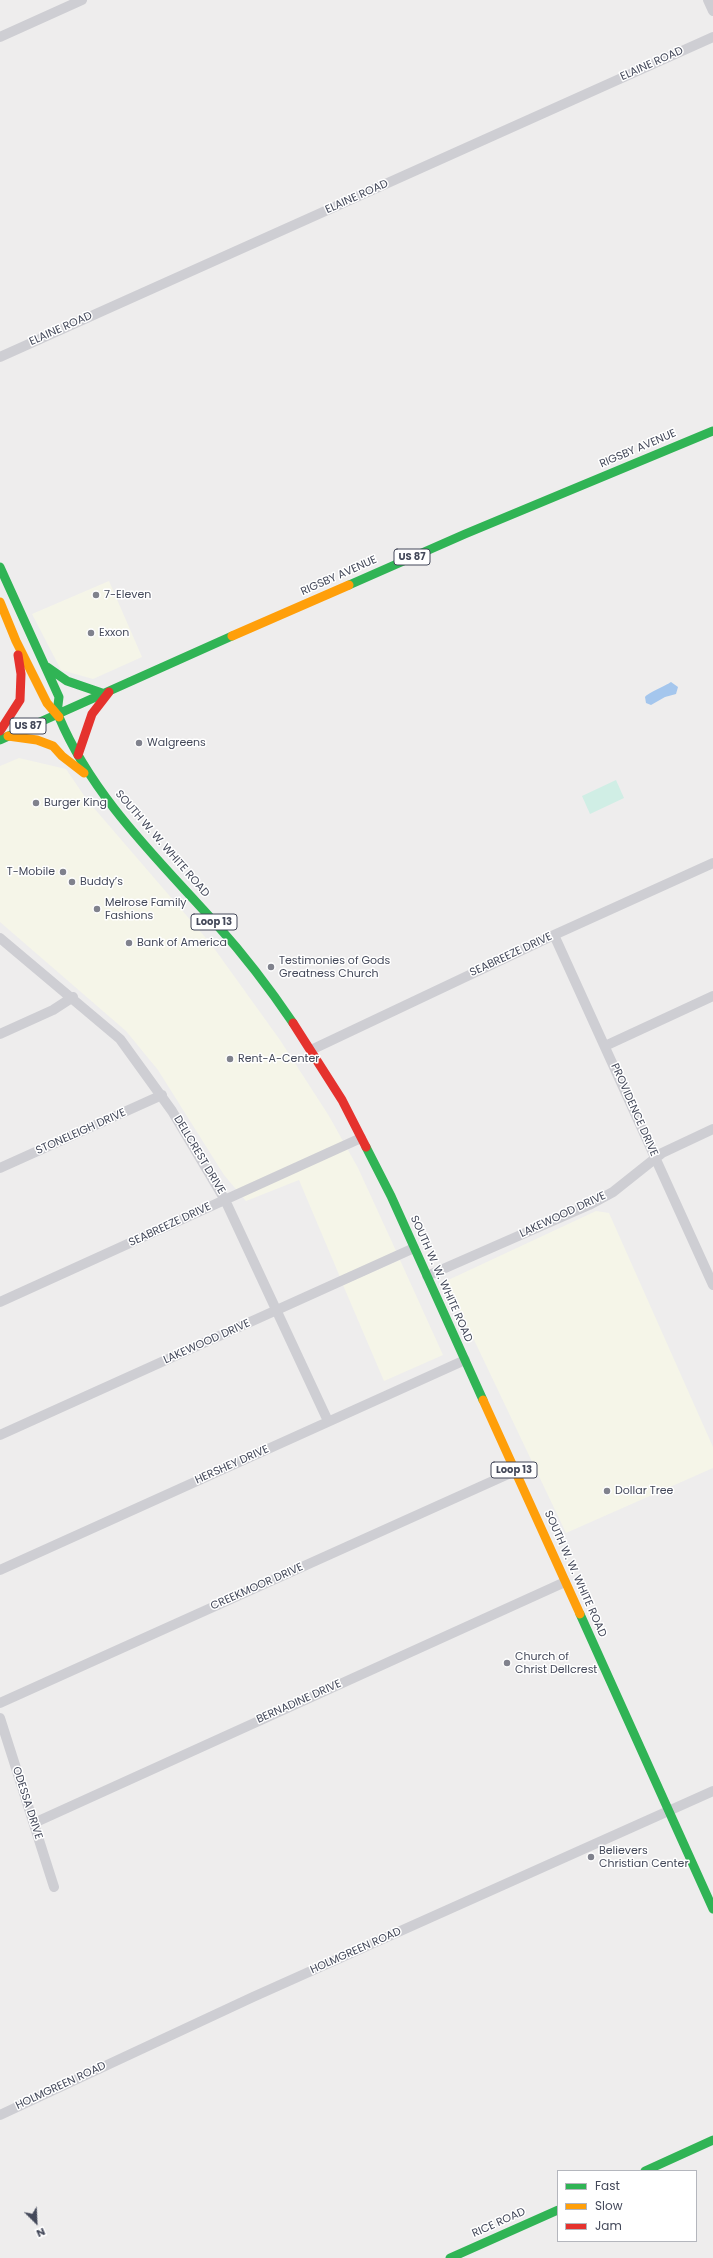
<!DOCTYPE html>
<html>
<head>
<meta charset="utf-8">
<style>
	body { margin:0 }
	#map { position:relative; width:713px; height:2258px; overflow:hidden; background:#eeeded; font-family:Poppins,sans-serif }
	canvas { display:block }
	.legend { position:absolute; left:557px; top:2170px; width:140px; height:72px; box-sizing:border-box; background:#fff; border:1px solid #b4b6bd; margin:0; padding:5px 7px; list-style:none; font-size:12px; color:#44495a }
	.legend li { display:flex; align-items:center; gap:8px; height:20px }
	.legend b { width:20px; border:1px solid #b4b6bd }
	.north { position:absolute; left:16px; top:2202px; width:40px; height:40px; -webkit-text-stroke:3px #fff; paint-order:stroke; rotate:156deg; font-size:11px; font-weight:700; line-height:16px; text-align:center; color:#44495a }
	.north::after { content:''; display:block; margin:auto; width:14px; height:18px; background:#44495a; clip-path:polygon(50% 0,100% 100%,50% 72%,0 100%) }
</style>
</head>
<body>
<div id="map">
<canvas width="713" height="2258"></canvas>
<ul class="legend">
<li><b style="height:5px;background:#30b455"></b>Fast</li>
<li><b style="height:5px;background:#ff9f0a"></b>Slow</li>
<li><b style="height:5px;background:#e5322d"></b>Jam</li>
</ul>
<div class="north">N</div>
</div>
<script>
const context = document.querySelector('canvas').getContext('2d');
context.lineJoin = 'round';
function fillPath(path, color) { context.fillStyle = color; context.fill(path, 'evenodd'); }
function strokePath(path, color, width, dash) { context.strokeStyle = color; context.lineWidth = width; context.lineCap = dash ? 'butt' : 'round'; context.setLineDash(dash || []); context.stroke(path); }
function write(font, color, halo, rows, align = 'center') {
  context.font = font + ' Poppins,sans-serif'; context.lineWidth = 3; context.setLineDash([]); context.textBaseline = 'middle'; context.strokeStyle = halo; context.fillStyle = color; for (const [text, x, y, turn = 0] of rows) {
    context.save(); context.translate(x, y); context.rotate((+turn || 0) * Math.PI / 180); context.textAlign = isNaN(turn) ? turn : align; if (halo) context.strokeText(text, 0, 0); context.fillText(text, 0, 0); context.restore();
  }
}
fillPath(new Path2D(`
	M109,581L142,657L93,679L61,670L32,614Z
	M19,758L66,769L87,800L211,944L280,1040L329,1116L358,1168L397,1253L340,1277L299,1180L246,1201L224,1175L158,1070L126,1031L0,922V766Z
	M596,1211L609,1213L713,1447V1468L566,1533L446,1281Z
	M400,1260L443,1355L384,1381L343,1285Z`), '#f5f5e8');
fillPath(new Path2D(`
	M616,780L624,798L590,814L582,796Z`), '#d0eee5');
fillPath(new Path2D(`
	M671,682L678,687L676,694L665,697L651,705L646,703L645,697C648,693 665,686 671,682Z`), '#a4c6ed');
strokePath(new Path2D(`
	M708,0L713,11
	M0,37L82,0
	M0,357L713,37
	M554,935L713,1285
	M0,938L120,1039L172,1111L225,1200L328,1421
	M0,1034L53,1010L73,997
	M605,1046L713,996
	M311,1050L554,935L713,863
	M0,1168L162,1095
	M427,1276L589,1205L613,1192L662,1153L713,1129
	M0,1302L361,1138
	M0,1435L414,1248
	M0,1570L465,1360
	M0,1703L515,1471
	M0,1718L54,1887
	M34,1823L565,1582
	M0,2115L253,1997L713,1791`), '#ceced3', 10);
strokePath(new Path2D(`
	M0,567L59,697L57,713
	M349,585L465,534L713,431
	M47,667L67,681L102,693
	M59,717C93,798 159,860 217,925C244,955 270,989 293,1023
	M0,740L232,636
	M366,1147L391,1196L483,1400
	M580,1614L713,1909
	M645,2171L713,2140
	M450,2258L558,2210`), '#30b455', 9);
strokePath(new Path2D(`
	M0,602L16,641L47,703L59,717
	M232,636L349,585
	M8,736L37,740L53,746L62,756L84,773
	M483,1400L580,1614`), '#ff9f0a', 9);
strokePath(new Path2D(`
	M0,731L20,700L21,674L18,655
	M78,755L92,714L109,692
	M293,1023L342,1100L366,1147`), '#e5322d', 9);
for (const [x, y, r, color] of [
	[96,595,4,"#80828d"],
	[91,633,4,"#80828d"],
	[139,743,4,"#80828d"],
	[36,803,4,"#80828d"],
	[63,872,4,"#80828d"],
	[72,882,4,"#80828d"],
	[97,909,4,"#80828d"],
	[129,943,4,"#80828d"],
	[271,967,4,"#80828d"],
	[230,1059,4,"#80828d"],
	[607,1491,4,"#80828d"],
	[507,1663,4,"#80828d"],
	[591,1857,4,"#80828d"]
]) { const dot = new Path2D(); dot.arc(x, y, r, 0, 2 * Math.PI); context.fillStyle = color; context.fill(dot); strokePath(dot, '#fff', 1.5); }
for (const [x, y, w] of [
	[412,557,36],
	[28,726,36],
	[214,922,46],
	[514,1470,46]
]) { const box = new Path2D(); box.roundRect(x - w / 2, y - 8, w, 16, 3); context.fillStyle = '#fff'; context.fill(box); strokePath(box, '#44495a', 1); }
write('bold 10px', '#44495a', null, [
	["US 87",412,557],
	["US 87",28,726],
	["Loop 13",214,922],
	["Loop 13",514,1470]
]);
write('11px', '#44495a', '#fff', [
	["ELAINE ROAD",652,64,-24],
	["ELAINE ROAD",357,197,-24],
	["ELAINE ROAD",61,329,-24],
	["RIGSBY AVENUE",638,449,-23],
	["RIGSBY AVENUE",339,576,-24],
	["SOUTH W. W. WHITE ROAD",162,844,49],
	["SEABREEZE DRIVE",511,955,-25],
	["PROVIDENCE DRIVE",634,1110,66],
	["STONELEIGH DRIVE",81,1132,-24],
	["DELLCREST DRIVE",199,1155,59],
	["LAKEWOOD DRIVE",563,1215,-25],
	["SEABREEZE DRIVE",170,1225,-25],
	["SOUTH W. W. WHITE ROAD",441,1279,66],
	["LAKEWOOD DRIVE",207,1342,-24],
	["HERSHEY DRIVE",232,1465,-24],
	["SOUTH W. W. WHITE ROAD",575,1574,66],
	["CREEKMOOR DRIVE",257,1587,-24],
	["BERNADINE DRIVE",299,1702,-24],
	["ODESSA DRIVE",27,1803,72],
	["HOLMGREEN ROAD",356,1951,-24],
	["HOLMGREEN ROAD",61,2086,-25],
	["RICE ROAD",499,2223,-24]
]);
write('11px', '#44495a', '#fff', [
	["7-Eleven",104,595],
	["Exxon",99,633],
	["Walgreens",147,743],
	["Burger King",44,803],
	["T-Mobile",55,872,"right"],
	["Buddy’s",80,882],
	["Melrose Family",105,903],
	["Fashions",105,916],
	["Bank of America",137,943],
	["Testimonies of Gods",279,961],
	["Greatness Church",279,974],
	["Rent-A-Center",238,1059],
	["Dollar Tree",615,1491],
	["Church of",515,1657],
	["Christ Dellcrest",515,1670],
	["Believers",599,1851],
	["Christian Center",599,1864]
], 'left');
</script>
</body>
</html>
